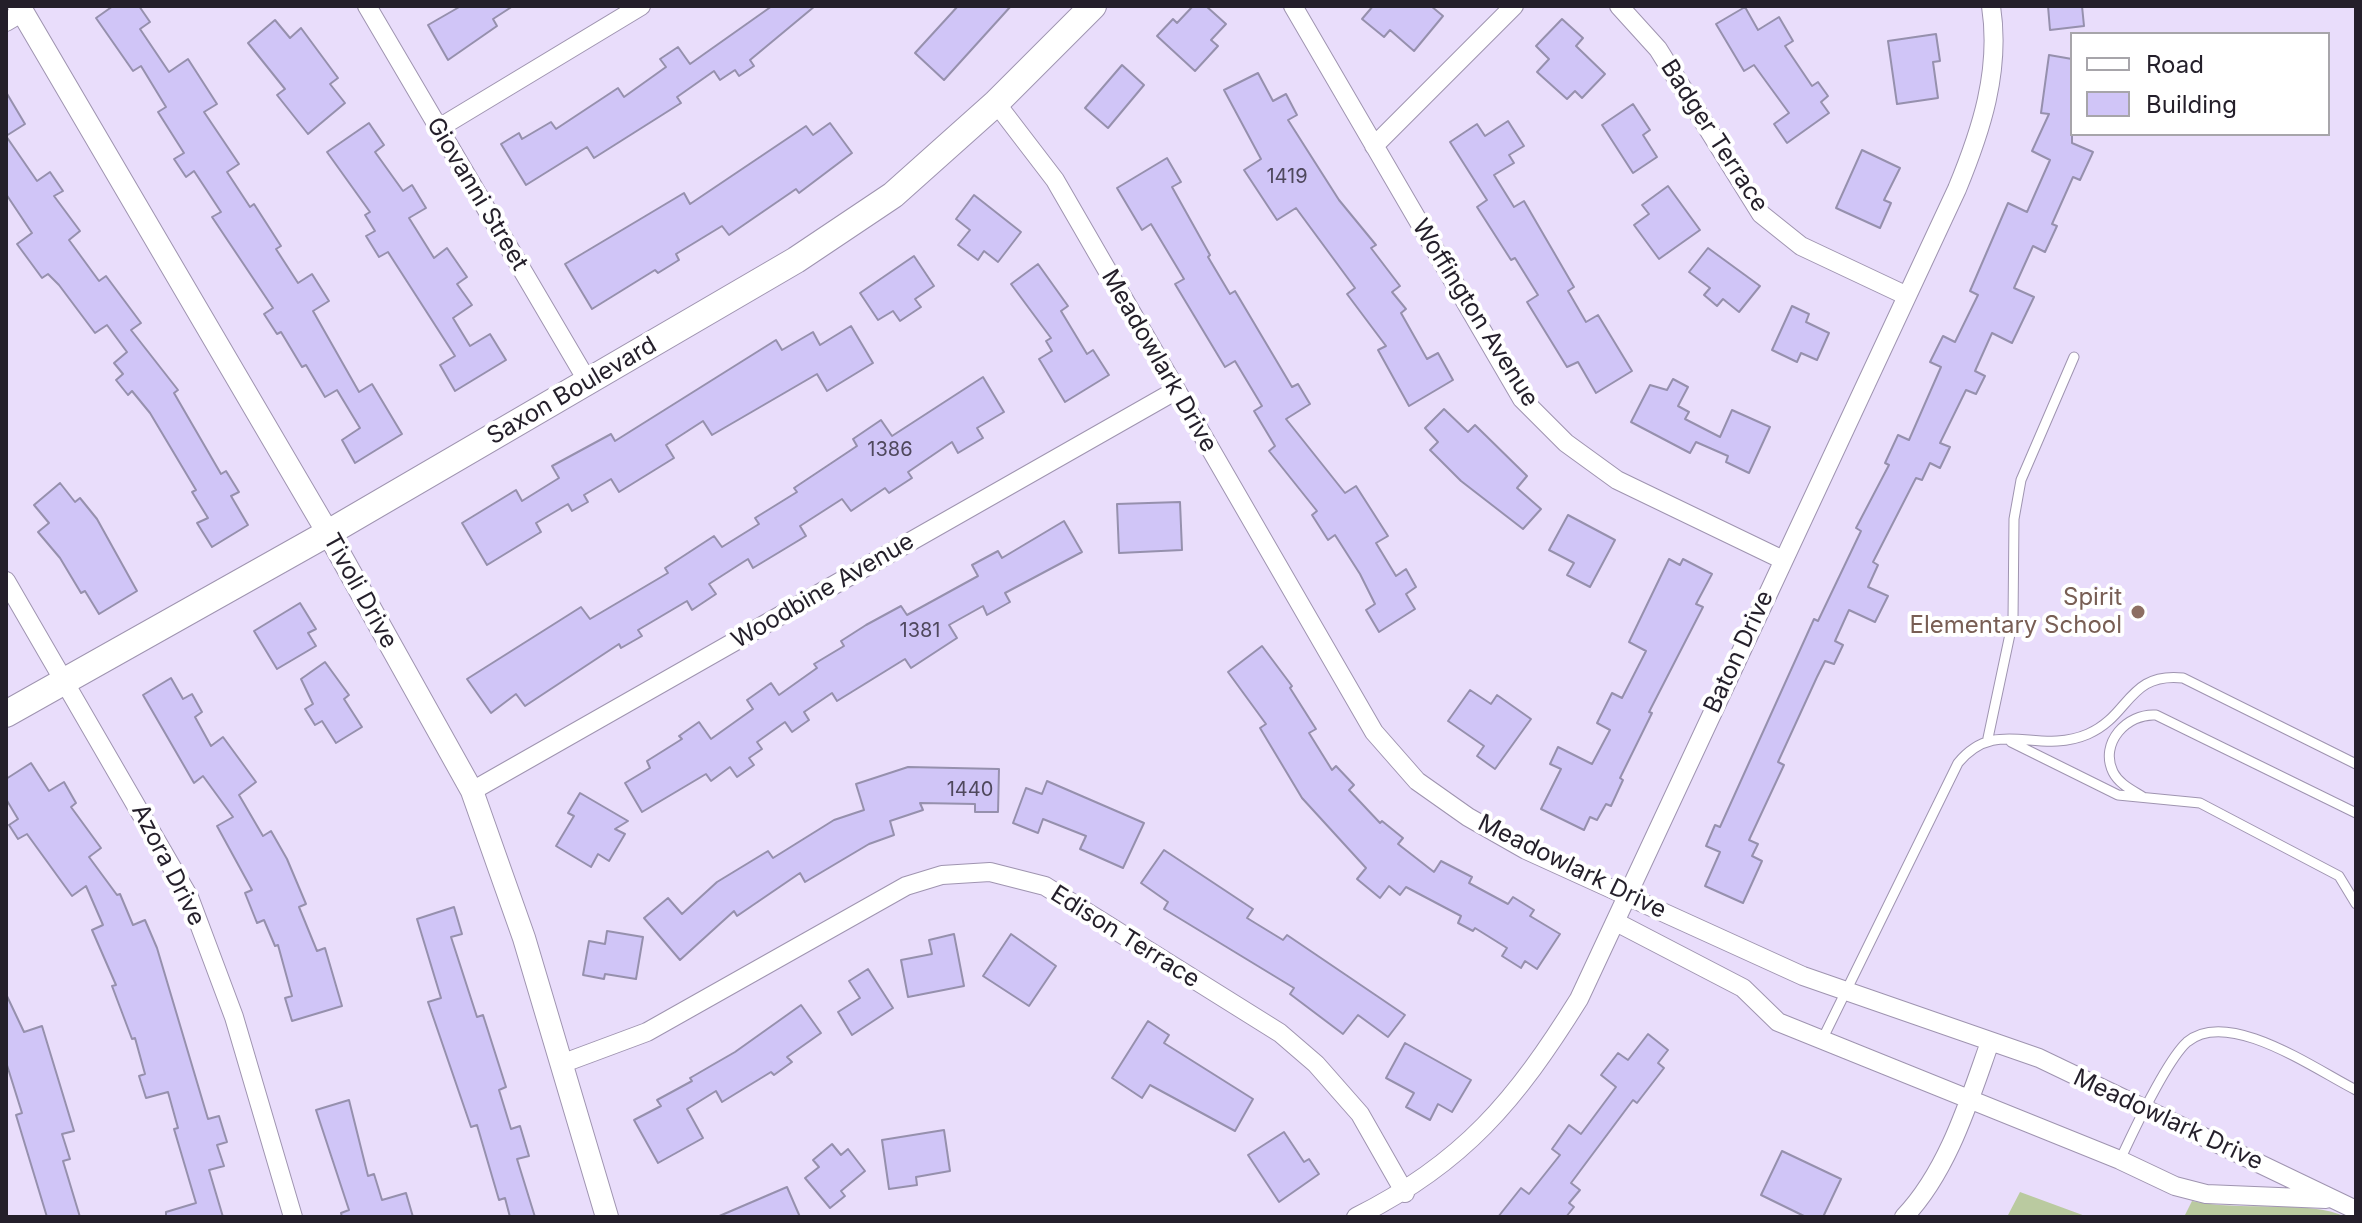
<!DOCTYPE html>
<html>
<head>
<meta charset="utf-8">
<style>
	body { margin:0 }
	#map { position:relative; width:2362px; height:1223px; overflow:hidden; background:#e9ddfb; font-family:Inter,sans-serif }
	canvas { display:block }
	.frame { position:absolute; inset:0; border:8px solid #241f2a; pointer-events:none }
	.legend { position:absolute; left:2070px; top:32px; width:260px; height:104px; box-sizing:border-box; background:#fff; border:2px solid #a7a5aa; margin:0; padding:10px 14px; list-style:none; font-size:24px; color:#241f2a }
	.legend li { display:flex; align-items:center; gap:16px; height:40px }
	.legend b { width:40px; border:2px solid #a7a5aa }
</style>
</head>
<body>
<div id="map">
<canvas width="2362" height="1223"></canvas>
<div class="frame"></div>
<ul class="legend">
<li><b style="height:10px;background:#fff"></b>Road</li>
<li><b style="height:22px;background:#d0c5f7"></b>Building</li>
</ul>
</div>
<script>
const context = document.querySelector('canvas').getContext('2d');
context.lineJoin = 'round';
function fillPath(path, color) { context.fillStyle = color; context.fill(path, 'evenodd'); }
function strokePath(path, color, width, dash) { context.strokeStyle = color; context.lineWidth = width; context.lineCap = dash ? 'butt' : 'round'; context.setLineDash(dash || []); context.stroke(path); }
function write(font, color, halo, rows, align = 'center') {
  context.font = font + ' Inter,sans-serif'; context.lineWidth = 8; context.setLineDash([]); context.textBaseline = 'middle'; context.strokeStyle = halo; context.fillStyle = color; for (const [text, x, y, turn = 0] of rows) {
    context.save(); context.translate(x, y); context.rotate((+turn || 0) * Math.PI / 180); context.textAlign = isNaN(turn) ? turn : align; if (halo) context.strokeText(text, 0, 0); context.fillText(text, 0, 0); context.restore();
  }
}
fillPath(new Path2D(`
	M2020,1192L2088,1217H2007Z
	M2192,1201C2237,1212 2309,1199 2346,1217H2184Z`), '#bacaa0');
const building = new Path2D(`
	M113,6H139L150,22L140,29L169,72L188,59L217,104L204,112L239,164L227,172L250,207L254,204L281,246L276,249L298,283L312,274L329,301L313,311L359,392L372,384L402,434L355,463L342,440L360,428L337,390L325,397L306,365L302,367L281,332L277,334L264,314L273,308L212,217L221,212L194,171L186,177L174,159L184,153L158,112L166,107L141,66L133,71L96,18Z
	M461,6H513L493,19L497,26L448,60L428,25Z
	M772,6H815L750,60L754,66L739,76L735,70L720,80L714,71L677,97L681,103L594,158L587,147L526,185L501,144L519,133L522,139L551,122L556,129L618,88L624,97L666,67L660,59L678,47L690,64Z
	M958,6H1011L944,80L915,53Z
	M1193,6H1206L1226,24L1211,40L1218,46L1195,71L1157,36L1173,19L1177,23Z
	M1373,6H1431L1443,16L1414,51L1390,30L1384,37L1362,19Z
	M2048,6H2082L2084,26L2050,30Z
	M1745,7L1758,30L1779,17L1793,41L1785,46L1812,86L1818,82L1828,96L1821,102L1829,113L1787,143L1774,124L1789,113L1754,65L1744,71L1716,24Z
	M1562,19L1583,38L1576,46L1605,74L1582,98L1575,91L1567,99L1537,72L1549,59L1536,46Z
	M275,20L290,38L301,28L338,78L330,84L345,103L308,134L277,95L285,89L248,43Z
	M1936,34L1940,61L1933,62L1938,98L1897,104L1888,41Z
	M2049,55L2072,59V143L2093,152L2080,180L2073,177L2052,224L2057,226L2045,252L2033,246L2014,288L2034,297L2012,343L1992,333L1975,371L1985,376L1976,394L1966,390L1940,443L1950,447L1940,468L1930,463L1922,480L1916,478L1873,562L1878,565L1868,587L1888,596L1875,622L1849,610L1835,641L1843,645L1834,664L1825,661L1817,677L1778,762L1784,765L1749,840L1758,844L1752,856L1762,861L1743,903L1705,886L1720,852L1706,846L1715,825L1720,827L1814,619L1818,621L1861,531L1856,528L1889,465L1885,463L1898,435L1909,440L1941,367L1930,362L1943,336L1955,342L1978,295L1970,291L2008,203L2027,212L2050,160L2032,151L2049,114L2041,113Z
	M1122,65L1144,85L1108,128L1085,108Z
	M1258,73L1273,101L1286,94L1297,115L1288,120L1339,200L1376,245L1371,248L1400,286L1392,292L1406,309L1401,313L1427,359L1438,353L1453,380L1409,406L1378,350L1386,346L1347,294L1355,288L1296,208L1277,220L1244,170L1261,159L1224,90Z
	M6,92L25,124L6,136Z
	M1633,104L1650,130L1643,135L1657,157L1633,173L1602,125Z
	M1508,121L1524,146L1509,155L1514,163L1494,175L1514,207L1524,201L1574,287L1568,291L1586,322L1598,315L1632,371L1596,393L1578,362L1567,367L1527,302L1538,295L1515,258L1511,260L1477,207L1487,200L1450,142L1477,124L1485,136Z
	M369,123L384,145L375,152L403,191L412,185L426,208L409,218L434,258L447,248L467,277L457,284L472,305L453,318L470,346L490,334L506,360L455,391L440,365L455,356L388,252L379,257L366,236L375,231L365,215L370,212L327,152Z
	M830,123L852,153L799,193L796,189L729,235L722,226L676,254L679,260L658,273L655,270L592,309L565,264L684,193L690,204L806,126L813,135Z
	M6,136L37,181L50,172L63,191L54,196L80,231L69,240L99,281L106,276L141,323L131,330L178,390L174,393L221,474L226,471L239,492L231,496L248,525L212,547L197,523L208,518L192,492L196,490L150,413L132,391L128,395L116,380L123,374L114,363L127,352L107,325L95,333L59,285L48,274L42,278L17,244L32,233L6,194Z
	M1862,150L1900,168L1884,200L1891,203L1880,228L1836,208Z
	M1167,158L1181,182L1172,187L1210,255L1208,257L1230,294L1235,291L1292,387L1298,384L1310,404L1286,419L1345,493L1356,486L1388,536L1376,543L1396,576L1406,569L1416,587L1406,594L1415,609L1379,632L1366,610L1375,604L1360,574L1335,535L1328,540L1312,515L1317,511L1269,451L1275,446L1254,411L1262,406L1235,361L1225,367L1175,284L1184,279L1151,224L1142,230L1117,188Z
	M1668,186L1700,230L1659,259L1634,225L1649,214L1642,205Z
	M974,195L1021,232L998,262L984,251L978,260L958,245L970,230L956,219Z
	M1708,248L1760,286L1739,312L1723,299L1717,306L1704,295L1710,288L1689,272Z
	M914,256L934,286L915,299L921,307L900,321L893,311L878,320L860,293Z
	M1038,264L1068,306L1061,311L1087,354L1093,350L1109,375L1065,402L1039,359L1052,351L1046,341L1051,338L1011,284Z
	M1792,306L1809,314L1806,322L1829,333L1817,360L1801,353L1797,362L1772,350Z
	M851,326L873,363L827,391L817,374L712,435L703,421L666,445L674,458L619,492L611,479L584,495L588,502L572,511L568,504L536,523L541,532L487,565L462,523L516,490L522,501L559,478L552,466L611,434L615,441L776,340L782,350L813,332L820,345Z
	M983,377L1004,412L977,428L983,438L958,453L952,442L908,472L912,478L889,493L885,488L851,511L842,499L800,526L806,536L753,568L748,559L709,584L716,594L692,610L687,601L638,630L642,636L621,648L619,644L525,706L516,694L491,713L467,679L581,607L590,619L668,573L665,568L714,536L722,547L759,524L755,518L797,492L794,488L857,446L853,439L881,420L892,436Z
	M1673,379L1688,387L1678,406L1689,412L1685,419L1720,437L1732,410L1770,427L1749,473L1726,462L1728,456L1696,442L1690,453L1631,422L1650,385L1667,390Z
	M1444,409L1468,432L1475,425L1527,476L1517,488L1541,509L1523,529L1461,481L1430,450L1438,442L1425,428Z
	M60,483L75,502L80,498L97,519L137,591L99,614L85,591L81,593L60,558L38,532L49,523L34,505Z
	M1180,502L1182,550L1119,553L1117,504Z
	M1568,515L1615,540L1590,587L1567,575L1574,563L1549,550Z
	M1064,521L1082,552L1005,593L1010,602L987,615L983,606L949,625L957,638L911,668L905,659L837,701L832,693L804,712L809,720L792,732L785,722L757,742L762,749L749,758L754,765L737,777L730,767L711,781L706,774L642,812L625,783L650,768L647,761L682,739L679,736L699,722L711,739L753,709L747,700L771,683L779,695L817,668L814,664L844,646L841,641L866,625L901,606L907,615L978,576L972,565L998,551L1002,558Z
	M1669,559L1680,565L1683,559L1712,574L1696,604L1703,607L1649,712L1652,713L1620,778L1623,780L1611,806L1606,804L1597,820L1590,817L1584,830L1541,809L1561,769L1550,764L1558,747L1592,764L1610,730L1597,723L1612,693L1622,698L1646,651L1629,642Z
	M300,603L316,629L308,633L316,646L277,669L254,631Z
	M1262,646L1292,686L1290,688L1316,729L1309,733L1332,770L1336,766L1354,785L1349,790L1380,823L1382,821L1403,838L1398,844L1434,872L1441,861L1472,877L1469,883L1508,904L1513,897L1534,910L1530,916L1560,934L1537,969L1525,961L1521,968L1502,956L1507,948L1475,928L1473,931L1458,923L1461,916L1406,887L1400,895L1389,886L1380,898L1357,879L1366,868L1302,798L1260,728L1266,724L1228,672Z
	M325,662L349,695L344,699L362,727L336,743L322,721L315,725L305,709L313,704L301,679Z
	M171,678L183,699L192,694L202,712L195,717L211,746L223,737L256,782L239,795L263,836L271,831L287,859L306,904L299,907L317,951L325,948L342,1006L292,1021L285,998L292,996L278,945L275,946L264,920L257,923L245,893L252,890L217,826L233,817L203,776L194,783L143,695Z
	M1470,690L1491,704L1497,695L1531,719L1495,769L1477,756L1484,746L1448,721Z
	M31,763L49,791L64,782L76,803L71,807L101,848L89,857L117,895L120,894L133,925L145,920L157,948L208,1119L219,1116L227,1142L217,1145L224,1166L209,1170L223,1217H166V1212L196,1203L174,1129L178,1128L168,1092L146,1098L139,1076L145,1074L135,1038L132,1039L112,986L116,985L92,930L103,925L86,886L72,896L27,834L18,839L9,825L18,819L6,799V779Z
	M908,767L999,769L998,812H975V804L920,803L923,810L890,821L894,835L869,844L805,882L800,873L737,916L734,911L680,960L644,918L668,898L682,914L717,882L768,851L773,858L834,820L864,810L856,784Z
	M1047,781L1144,823L1123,868L1080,849L1086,836L1043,819L1038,833L1013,823L1026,788L1042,794Z
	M580,793L628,821L615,829L625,834L609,861L598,854L591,867L556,846L574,816L568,813Z
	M1164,850L1253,909L1247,918L1283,940L1287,935L1405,1015L1388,1037L1358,1015L1343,1034L1290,994L1294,988L1164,909L1168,902L1141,883Z
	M454,907L462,934L451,937L477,1017L483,1015L506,1087L499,1090L511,1129L520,1126L529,1156L517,1159L535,1217H510L505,1198L499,1200L477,1125L471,1127L428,1002L441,998L417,919Z
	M607,931L643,937L636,979L605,974L604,979L583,975L589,941L605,944Z
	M954,934L964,986L908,997L901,960L932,954L929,940Z
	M1011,934L1056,966L1029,1006L983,976Z
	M868,969L893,1008L852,1035L838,1012L860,998L849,981Z
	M6,994L24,1032L42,1026L74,1131L62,1134L70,1159L63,1161L80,1217H47L16,1115L22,1113L6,1062Z
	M801,1005L821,1033L787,1057L792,1062L774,1075L771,1072L722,1102L716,1091L687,1109L703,1138L658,1163L634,1120L661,1106L657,1100L692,1081L690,1078L735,1052Z
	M1148,1021L1169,1035L1164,1043L1253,1099L1235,1131L1150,1085L1142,1098L1112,1078Z
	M1648,1034L1668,1050L1658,1063L1664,1068L1637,1103L1633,1100L1571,1183L1580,1190L1569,1203L1574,1207L1566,1217H1498L1521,1188L1529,1194L1560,1155L1552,1149L1569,1125L1581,1134L1616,1087L1601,1075L1618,1053L1628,1060Z
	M1405,1043L1471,1080L1452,1112L1438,1104L1430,1120L1406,1107L1414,1093L1386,1078Z
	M349,1100L368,1176L374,1174L382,1200L406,1193L413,1217H342L341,1213L349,1210L316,1110Z
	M944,1130L950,1171L916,1177L917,1185L889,1189L882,1140Z
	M1284,1132L1304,1162L1309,1159L1319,1174L1279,1202L1248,1155Z
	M832,1144L841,1155L848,1149L865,1171L841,1191L845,1196L830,1208L805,1178L819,1167L813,1160Z
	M1782,1151L1841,1179L1823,1217H1806L1761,1195Z
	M787,1187L800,1217H717Z`);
fillPath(building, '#d0c5f7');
strokePath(building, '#9690ad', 2);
const service = new Path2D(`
	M1988,738L2013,620L2014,519L2021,480L2074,357
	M2011,742L2118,795L2200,803L2339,876L2356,904
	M2143,797C2132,790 2119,784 2113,772C2099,743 2127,713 2156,715L2356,813
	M1822,1040L1958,763C1997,716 2037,756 2088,734C2130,716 2128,672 2183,678L2356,764
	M2120,1160C2133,1132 2166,1061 2187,1042C2228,1007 2316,1070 2356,1090`);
const minor = new Path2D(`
	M367,6L588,382
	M1293,6L1522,399L1566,443L1617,480L1781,559
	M1619,6L1658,49L1761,214L1801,246L1905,295
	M6,22L23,12
	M996,103L1055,180L1374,732L1417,781L1468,817L1526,850L1803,976L2039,1058L2356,1210
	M439,128L641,6
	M1374,146L1514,6
	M6,581L189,897L234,1017L293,1217
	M472,791L1175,391
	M1616,922L1743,988L1778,1022L2120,1160L2175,1186L2206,1194L2326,1199
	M561,1064L647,1032L906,886L942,875L990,872L1045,886L1280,1033L1316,1064L1360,1114L1405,1193
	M1356,1217C1464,1163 1516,1100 1579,999L1957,189C1981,131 2001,71 1991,6
	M1904,1217C1948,1171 1969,1101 1990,1042`);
const tertiary = new Path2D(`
	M19,6L328,533L472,791L524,938L607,1217`);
const secondary = new Path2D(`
	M6,714L328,533L796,260L893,195L996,103L1093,6`);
strokePath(service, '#9f94b0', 11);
strokePath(minor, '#9f94b0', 20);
strokePath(tertiary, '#9f94b0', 24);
strokePath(secondary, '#9f94b0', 28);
strokePath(service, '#fff', 9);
strokePath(minor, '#fff', 18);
strokePath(tertiary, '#fff', 22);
strokePath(secondary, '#fff', 26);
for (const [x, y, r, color] of [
	[2138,612,8,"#8d6e63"]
]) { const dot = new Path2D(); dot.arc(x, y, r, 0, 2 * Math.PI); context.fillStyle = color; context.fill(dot); strokePath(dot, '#fff', 3); }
write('20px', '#4f485d', null, [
	["1419",1287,177],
	["1386",890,450],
	["1381",920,631],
	["1440",970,790]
]);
write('24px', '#241f2a', '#fff', [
	["Badger Terrace",1714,136,57],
	["Giovanni Street",477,194,59],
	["Woffington Avenue",1475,313,58],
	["Meadowlark Drive",1159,361,60],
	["Saxon Boulevard",572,391,-30],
	["Tivoli Drive",360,591,61],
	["Woodbine Avenue",823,591,-30],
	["Baton Drive",1739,652,-65],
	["Azora Drive",168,865,63],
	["Meadowlark Drive",1572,867,26],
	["Edison Terrace",1125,937,32],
	["Meadowlark Drive",2168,1120,25]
]);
write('24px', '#785e54', '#fff', [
	["Spirit",2122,598],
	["Elementary School",2122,626]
], 'right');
</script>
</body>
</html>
